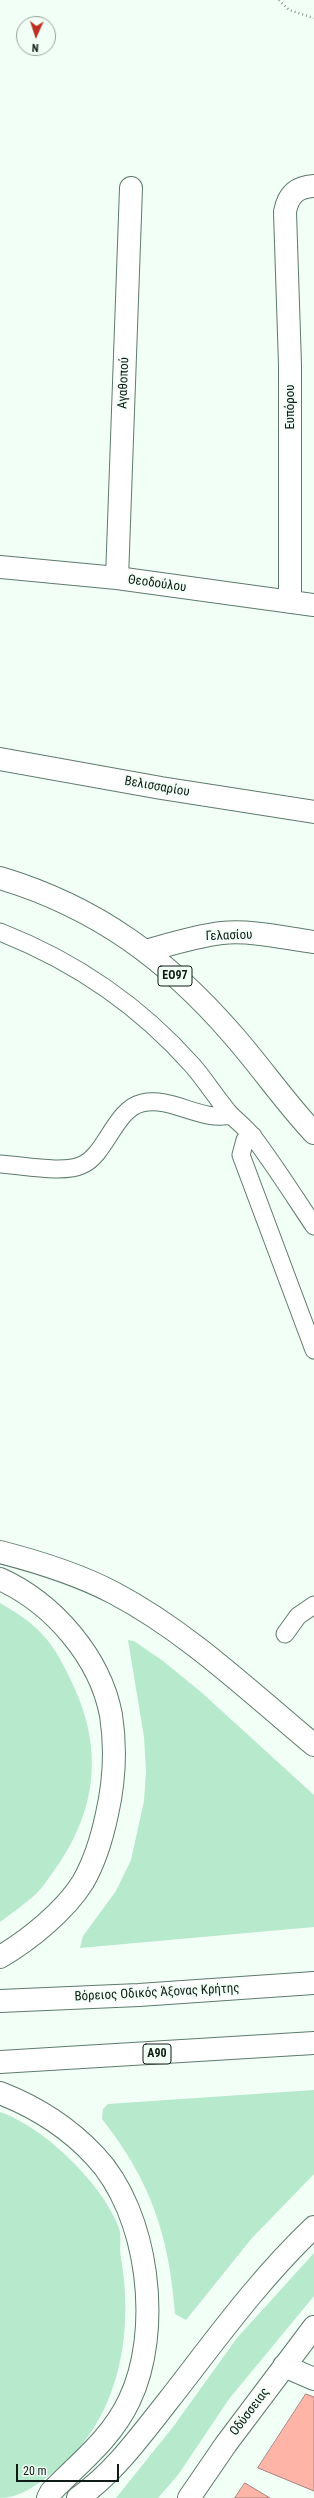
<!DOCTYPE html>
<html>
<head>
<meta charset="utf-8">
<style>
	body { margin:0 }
	#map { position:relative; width:314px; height:2498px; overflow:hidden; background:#f2fff7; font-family:"Roboto Condensed",sans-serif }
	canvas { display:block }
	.north { position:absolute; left:16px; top:16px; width:40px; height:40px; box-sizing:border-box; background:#f2fff7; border:1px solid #97a49d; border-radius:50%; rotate:183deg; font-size:11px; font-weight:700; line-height:16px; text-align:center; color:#0f1b15 }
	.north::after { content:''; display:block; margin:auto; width:14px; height:18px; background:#bd3023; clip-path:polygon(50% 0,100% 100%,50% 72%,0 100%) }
	.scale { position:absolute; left:16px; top:2464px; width:103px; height:18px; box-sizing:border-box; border:2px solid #0f1b15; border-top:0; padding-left:5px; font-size:12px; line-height:14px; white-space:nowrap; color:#0f1b15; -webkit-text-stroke:3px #f2fff7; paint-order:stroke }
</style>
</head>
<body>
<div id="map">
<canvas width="314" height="2498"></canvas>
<div class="north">N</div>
<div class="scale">20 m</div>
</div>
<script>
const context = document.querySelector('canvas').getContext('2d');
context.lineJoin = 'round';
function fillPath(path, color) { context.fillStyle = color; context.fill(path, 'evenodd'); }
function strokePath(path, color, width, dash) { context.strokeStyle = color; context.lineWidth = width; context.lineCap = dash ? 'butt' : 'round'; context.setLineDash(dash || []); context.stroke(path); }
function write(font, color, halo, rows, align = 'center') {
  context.font = font + ' "Roboto Condensed",sans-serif'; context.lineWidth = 4; context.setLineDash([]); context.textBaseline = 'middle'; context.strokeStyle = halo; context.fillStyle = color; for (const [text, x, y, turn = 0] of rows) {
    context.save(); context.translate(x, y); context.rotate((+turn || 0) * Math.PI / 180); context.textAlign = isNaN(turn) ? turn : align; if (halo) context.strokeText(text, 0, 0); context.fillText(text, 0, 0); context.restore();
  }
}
fillPath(new Path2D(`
	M0,1603C42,1627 54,1643 74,1687C102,1748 97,1806 60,1862C52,1873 45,1885 36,1894C25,1904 12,1913 0,1922Z
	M128,1640L134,1641L163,1661L201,1692L314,1795V1927L80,1948L83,1936L116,1891L131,1860L144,1801L146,1771L144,1737Z
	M314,2090V2174L252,2238L186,2320L175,2314C169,2236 151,2181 102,2119L103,2109L108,2104Z
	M0,2112C44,2127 103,2184 119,2228C122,2237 119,2249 121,2258C135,2339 117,2429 46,2478C32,2488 18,2498 0,2498Z
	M314,2253V2296L229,2399L178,2475L158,2498H116L173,2427L237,2338Z`), '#b7e9cc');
const building = new Path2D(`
	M306,2394L314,2397V2491L258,2468Z
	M245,2483L270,2498H235Z`);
fillPath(building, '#feb5a8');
strokePath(building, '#a4837d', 1);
const service = new Path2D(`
	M0,932C74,961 140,1006 193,1066C206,1081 217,1099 230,1114C238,1122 247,1129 254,1138C275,1166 294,1196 314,1226
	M253,1136L245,1140L241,1155L314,1350
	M0,1164C21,1165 64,1174 82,1165C106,1155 115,1109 142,1103C172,1096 200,1122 231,1115
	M285,1634L298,1616L314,1605`);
const minor = new Path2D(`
	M0,567L117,578L314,605
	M117,578L131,188
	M290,602V365L285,212C288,195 296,187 314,186
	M0,759L161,788L314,812
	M146,951C171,944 196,936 222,933C252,930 284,938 314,942
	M284,2366L314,2379
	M189,2498L226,2444L314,2327`);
const primary = new Path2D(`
	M0,878C97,907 168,960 233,1035C261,1067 285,1102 314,1133`);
const motorway = new Path2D(`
	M0,1552C39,1562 78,1574 114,1593C188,1632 250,1692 314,1745
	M0,1579C53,1603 100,1657 111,1715C116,1747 114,1783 107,1814C102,1838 95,1861 83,1882C65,1911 29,1940 0,1957
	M0,2001L139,1995L314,1983
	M0,2062L314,2043
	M0,2093C36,2107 68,2127 95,2156C149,2213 163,2331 129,2401C111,2439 79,2463 51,2492L48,2498
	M78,2498C114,2473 141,2435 168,2401C214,2342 259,2279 314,2227`);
strokePath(service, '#5d7b6a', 19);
strokePath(minor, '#5d7b6a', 24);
strokePath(primary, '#5d7b6a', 24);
strokePath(motorway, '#5d7b6a', 24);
strokePath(new Path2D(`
	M279,0L289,10L314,18`), '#8c9991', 2.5, [1, 3]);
strokePath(service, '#fff', 17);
strokePath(minor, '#fff', 22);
strokePath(primary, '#fff', 22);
strokePath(motorway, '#fff', 22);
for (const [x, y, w] of [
	[175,976,34],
	[157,2054,28]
]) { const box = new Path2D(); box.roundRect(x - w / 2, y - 10, w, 20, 3); context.fillStyle = '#f2fff7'; context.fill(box); strokePath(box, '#0f1b15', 1); }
write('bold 12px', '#0f1b15', null, [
	["ΕΟ97",175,976],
	["Α90",157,2054]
]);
write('13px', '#0f1b15', '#f2fff7', [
	["Αγαθοπού",124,383,-88],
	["Ευπόρου",291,407,-90],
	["Θεοδούλου",157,584,8],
	["Βελισσαρίου",157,787,10],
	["Γελασίου",229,936,-2],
	["Βόρειος Οδικός Άξονας Κρήτης",157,1993,-3],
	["Οδύσσειας",250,2412,-53]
]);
</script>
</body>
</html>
